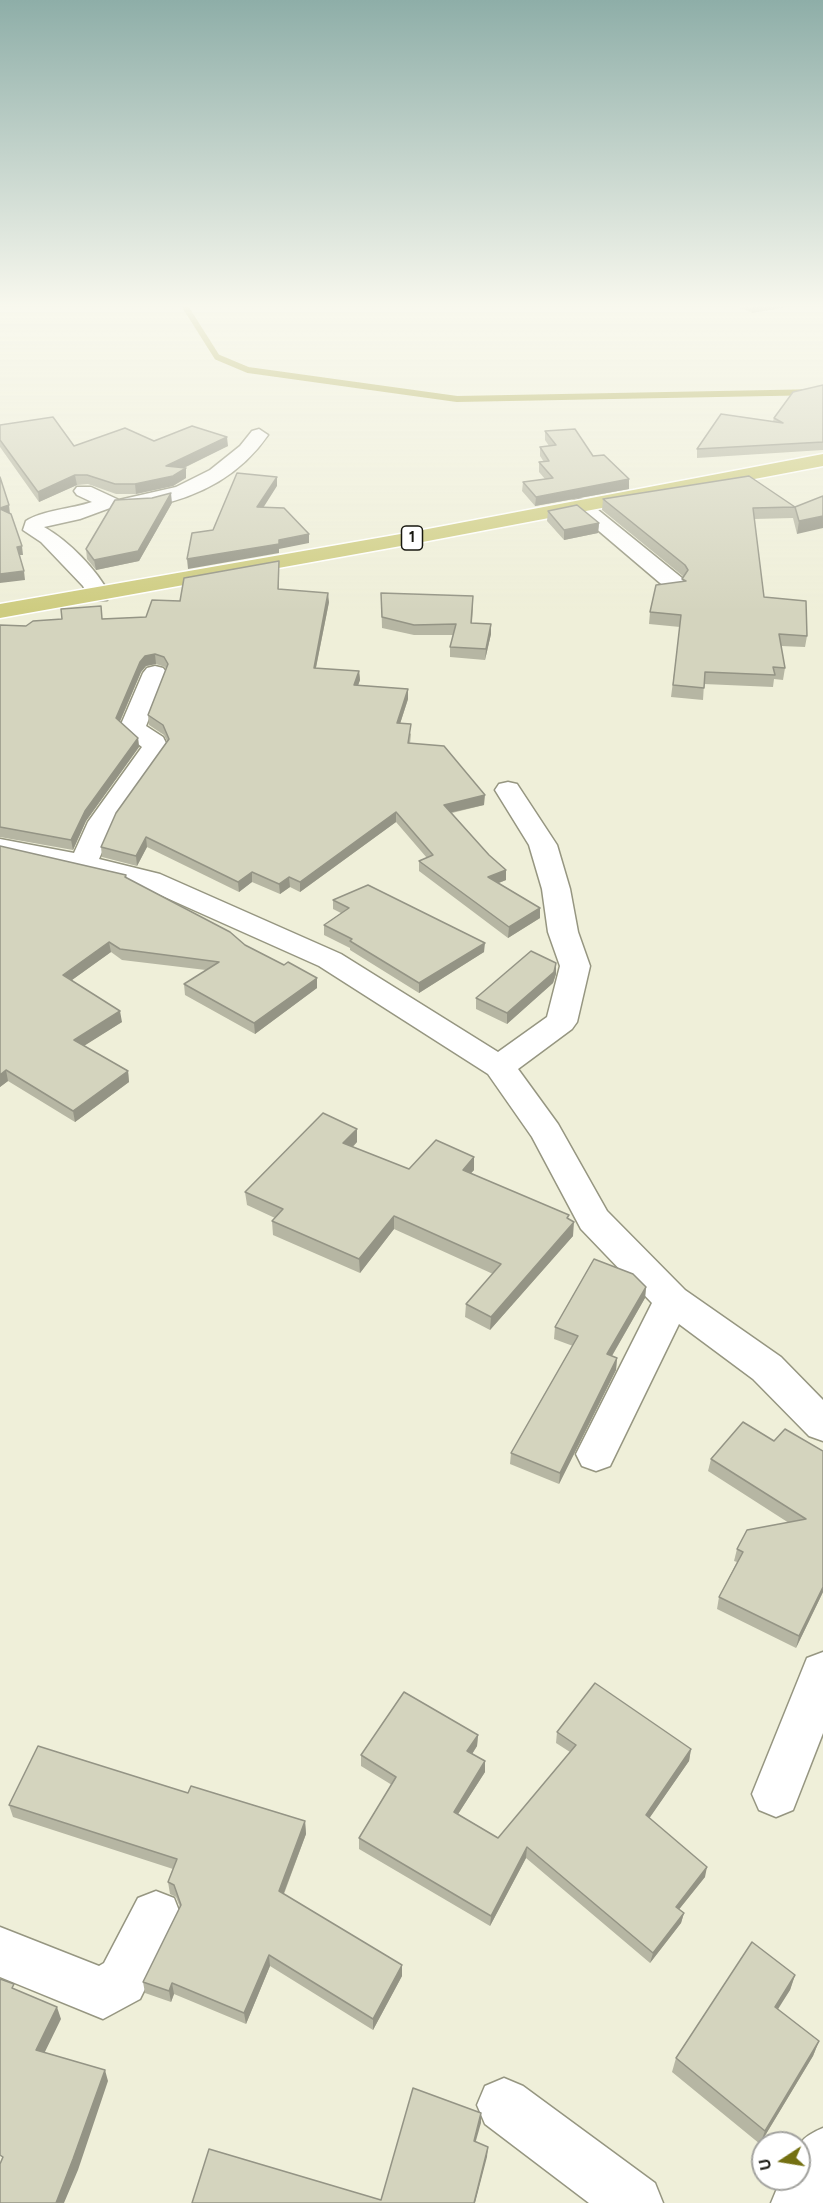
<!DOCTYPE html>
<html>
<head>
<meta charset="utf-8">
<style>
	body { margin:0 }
	#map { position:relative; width:823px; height:2203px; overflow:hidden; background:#efefd9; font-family:Figtree,sans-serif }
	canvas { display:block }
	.north { position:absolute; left:751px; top:2131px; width:60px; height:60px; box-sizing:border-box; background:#fff; border:2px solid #a3a39f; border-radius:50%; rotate:258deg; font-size:16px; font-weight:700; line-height:24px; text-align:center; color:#181810 }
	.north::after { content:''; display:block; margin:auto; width:21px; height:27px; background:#747012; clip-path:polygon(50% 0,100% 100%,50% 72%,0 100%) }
</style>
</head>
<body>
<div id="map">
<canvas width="823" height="2203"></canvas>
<div class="north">U</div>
</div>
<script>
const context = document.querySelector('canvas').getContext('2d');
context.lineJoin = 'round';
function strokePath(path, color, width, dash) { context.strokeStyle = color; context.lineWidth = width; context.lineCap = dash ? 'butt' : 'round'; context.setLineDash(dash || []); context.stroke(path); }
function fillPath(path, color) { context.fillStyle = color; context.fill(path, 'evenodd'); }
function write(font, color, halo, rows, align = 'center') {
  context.font = font + ' Figtree,sans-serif'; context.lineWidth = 4.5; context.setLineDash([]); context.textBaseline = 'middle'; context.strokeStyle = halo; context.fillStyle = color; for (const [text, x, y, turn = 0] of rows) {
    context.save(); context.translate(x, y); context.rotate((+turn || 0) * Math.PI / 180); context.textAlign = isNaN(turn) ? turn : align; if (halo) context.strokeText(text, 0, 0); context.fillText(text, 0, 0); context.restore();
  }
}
strokePath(new Path2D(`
	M187,304L186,308L217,357L248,370L457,399L823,392`), '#a8a548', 6);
const minor = new Path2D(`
	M259,429L268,435C240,476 197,498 149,507C139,509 126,511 118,505L80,519L44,527C69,541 97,570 110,595L107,600H91L83,586L41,542L23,530L26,521C43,510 71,509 92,502L77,495L74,491L77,487H91L119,500L176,487L210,470L240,446L252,431Z
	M580,499L587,501L682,578L685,583L682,588H666L573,509L570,505L573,501Z
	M155,666L163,668L167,673L146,726L163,737L168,747L115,822L99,859L160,874L341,954L498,1052L547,1017L560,966L548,932L542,889L529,845L495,790L499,784L508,782L517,784L557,845L570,889L578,932L590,966L577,1022L572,1029L518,1069L558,1124L607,1211L685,1290L781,1357L823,1400V1441L809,1436L753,1379L679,1324L610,1466L596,1471L582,1466L576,1454L652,1303L581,1229L532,1137L488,1074L319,966L140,886L0,855V839L74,853L88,822L142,747L119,729L143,673L147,668Z
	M823,1652V1733L793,1810L776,1817L759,1810L752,1794L807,1658Z
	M156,1891L174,1898L181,1916L140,1999L103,2019L0,1977V1927L99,1966L104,1963L138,1898Z
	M504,2078L523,2086L655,2183L663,2203H589L485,2124L477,2105L485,2086Z
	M823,2128V2203H771L781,2179H799C799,2148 792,2141 823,2128Z`);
const trunk = new Path2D(`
	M823,454V466L412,544L0,618V604L412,532Z`);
strokePath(minor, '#969681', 3);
strokePath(trunk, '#fff', 3);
fillPath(minor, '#fff');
fillPath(trunk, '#cecc80');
fillPath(new Path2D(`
	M610,304H655L613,307Z
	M733,304H802L752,313Z
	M823,385V450L697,458V449L773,421L774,418Z
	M0,425L74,446L154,441L228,446L184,468H186V478L173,486L136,494H116L88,484L77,485L39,502L0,447Z
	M545,431L593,456L629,479V489L535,506L522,491L523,482L545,479L539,472V462H544L540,456V447L549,446L545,440Z
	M823,496L797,534L793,518L754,519L764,597L807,636L805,647L781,646L785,668L783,680L774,679L773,687L704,684L703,700L671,697L680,627L649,624L650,612L682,582L684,577L602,510L603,499L795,507Z
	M172,503L139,561L96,570L87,559L86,549Z
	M548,511L599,523L598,533L564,540L547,521Z
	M279,561V589L329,602L316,668L359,671L360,680L358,685L408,689V699L400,724L411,734L410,744L484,805L452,813L489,855L506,870V880L499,883L540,908V918L508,938L419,871V861L427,858L396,822L300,892L290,887L280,894L252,882L239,892L147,847L137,866L102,857L101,847L167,741L164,735L149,725L148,715L166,669L165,667L156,664L146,666L141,672L120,722L138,738L139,747L86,821L73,850L0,837V625L26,626L102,619L146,617L180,601Z
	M381,593L473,606L472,623L491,624V634L485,660L450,657V647L453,635H414L382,628Z
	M0,846L126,875L127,878L245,945L284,965L317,978V988L255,1034L185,995L184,984L206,970L122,960L111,952L72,980L122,1022L83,1046L128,1071L129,1082L75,1122L8,1081L0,1087Z
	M333,900L484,952L419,993L350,950V948L324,935V925L341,913L333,909Z
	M556,974L553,983L507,1024L476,1009V998Z
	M357,1142L353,1147L409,1169L474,1170L471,1173L569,1219L573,1236L490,1330L465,1317L466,1304L493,1274L394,1229L360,1273L273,1235L272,1221L275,1218L247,1205L245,1192Z
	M646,1287L645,1298L612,1356L617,1358L616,1370L559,1484L510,1464L511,1453L573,1346L554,1339L555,1327Z
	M774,1441L823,1451V1592L796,1648L717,1609L719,1597L737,1562L734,1561L737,1549L789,1523L708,1471L711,1459Z
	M557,1732L691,1749L689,1761L649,1818L705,1877L679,1909L684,1913L681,1923L650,1963L526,1858L490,1926L359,1849V1838L392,1785L361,1766V1755L478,1735L477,1746L472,1754L485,1772L458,1814L498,1838L570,1752L556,1743Z
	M188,1793L305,1821L306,1834L284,1894L402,1965V1976L373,2030L270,1966L246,2024L174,1994L171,2002L145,1993L143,1982L180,1907L176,1897L170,1894L168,1882L173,1869L13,1817L9,1805Z
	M795,1975L790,1990L777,2009L819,2041L813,2056L760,2144L672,2072L676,2058Z`), '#b6b6a3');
fillPath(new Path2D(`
	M753,304H802L752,313Z
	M227,437L228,446L167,476L166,466Z
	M186,468V478L173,486L136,494L135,484Z
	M75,475L77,485L39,502L38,492Z
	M277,477V486L258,516L257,507Z
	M629,479V489L535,506L536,497Z
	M171,493L172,503L139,561L96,570L94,560Z
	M9,505L10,514L0,517V508Z
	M823,516V528L797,534L799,521Z
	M599,523L598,533L564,540V530Z
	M309,534V543L279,549V553L188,569L187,559Z
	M22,546L23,555H19L17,547Z
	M24,571L25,580L0,583V574Z
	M328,593L329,602L314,677V668Z
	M491,624V634L485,660L486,649Z
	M155,654L156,664L146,666L141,672L117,728L116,718L140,662L145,656Z
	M359,671L360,680L355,694L354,685Z
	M408,689V699L397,733V723Z
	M138,738L139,747L86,821L73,850L71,840L85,811Z
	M485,795L484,805L444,814V805Z
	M396,812V822L300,892V882Z
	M146,837L147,847L137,866L136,856Z
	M506,870V880L488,887V877Z
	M252,872V882L239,892L238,882Z
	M289,877L290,887L280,894L279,884Z
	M540,908V918L508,938L509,927Z
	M109,942L111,952L65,985L63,975Z
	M485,943L484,952L419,993V983Z
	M556,963V974L553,983L507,1024V1013Z
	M317,978V988L255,1034L254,1023Z
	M120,1011L122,1022L76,1051L74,1040Z
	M6,1070L8,1081L0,1087V1075Z
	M128,1071L129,1082L75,1122L73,1111Z
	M357,1129V1142L343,1156V1143Z
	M474,1157V1170L462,1183L463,1170Z
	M394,1216V1229L360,1273L359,1259Z
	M574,1222L573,1236L490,1330L491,1317Z
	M646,1287L645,1298L606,1366L607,1354Z
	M617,1358L616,1370L559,1484L560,1473Z
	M823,1587V1592L796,1648L799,1636Z
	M478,1735L477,1746L467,1762V1751Z
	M691,1749L689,1761L644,1826L646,1815Z
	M485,1761V1772L453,1822L454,1812Z
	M305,1821L306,1834L280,1903L279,1891Z
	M527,1847L526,1858L490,1926L491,1916Z
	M707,1867L705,1877L673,1917L676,1907Z
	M684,1913L681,1923L650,1963L653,1953Z
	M269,1955L270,1966L246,2024L244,2013Z
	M402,1965V1976L373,2030V2019Z
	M795,1975L790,1990L770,2022L775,2007Z
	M172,1983L174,1994L171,2002L169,1991Z
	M57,2007L61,2019L40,2062L36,2050Z
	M819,2041L813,2056L760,2144L765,2131Z
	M105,2070L108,2081L78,2170L64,2203H56Z
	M481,2113V2123L473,2151L474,2141Z
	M488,2147L487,2157L475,2203H474Z`), '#949485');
const building = new Path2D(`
	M823,385V442L697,449L721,414L783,423L774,418L793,392Z
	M53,417L74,446L125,428L154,441L192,426L227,437L166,466L186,468L173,476L135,484H115L87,475H75L38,492L0,440V425Z
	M575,429L593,456L604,455L629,479L536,497L523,482L553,478L539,462L549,461L540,447L556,445L545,431Z
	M237,473L277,477L257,507L284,508L309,534L279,540V544L187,559L192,533L213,530Z
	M749,476L795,507L753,508L764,597L806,601L807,636L779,634L785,668L773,667L775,675L705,672L704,688L673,685L681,615L650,612L656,585L686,581L682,579L688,570L685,565L603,499Z
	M0,477L9,505L0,508Z
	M171,493L138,551L94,560L86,549L115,500L152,498Z
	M823,496V516L799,521L795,507Z
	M577,505L599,523L564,530L548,511Z
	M0,509L11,514L22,546L17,547L24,571L0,574Z
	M279,561L278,589L328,593L314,668L359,671L354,685L408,689L397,723L411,724L408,743L444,746L485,795L444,805L489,855L506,870L488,877L540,908L509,927L419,861L433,855L396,812L300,882L289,877L279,884L252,872L238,882L146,837L136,856L101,847L116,813L169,739L163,725L148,715L168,664L164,657L155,654L145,656L140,662L116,718L138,738L85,811L71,840L0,827V625L26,626L33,621L62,619L61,609L101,606L102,619L146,617L152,600L180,601L184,578Z
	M381,593L473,596L471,623L491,624L486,649L450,647L456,624L414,625L382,617Z
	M0,846L126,875L125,877L230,932L245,945L284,965L288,962L317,978L254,1023L184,984L219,962L120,949L109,942L63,975L120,1011L74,1040L128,1071L73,1111L6,1070L0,1075Z
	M368,885L485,943L419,983L350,941L352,939L324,925L349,908L333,900Z
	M531,951L556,963L554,972L507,1013L476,998Z
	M323,1113L357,1129L343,1143L409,1169L436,1140L474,1157L463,1170L569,1215L567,1218L574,1222L491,1317L466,1304L501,1264L394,1216L359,1259L272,1221L283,1209L245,1192Z
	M594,1259L633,1274L646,1287L607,1354L617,1358L560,1473L511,1453L578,1336L555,1327Z
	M743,1422L774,1441L785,1429L823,1451V1587L799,1636L719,1597L743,1552L737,1549L747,1530L806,1519L711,1459Z
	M595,1683L691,1749L646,1815L707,1867L676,1907L684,1913L653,1953L527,1847L491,1916L359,1838L396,1777L361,1755L404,1692L478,1735L467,1751L485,1761L454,1812L498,1838L576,1745L557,1732Z
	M38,1746L188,1793L191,1786L305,1821L279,1891L402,1965L373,2019L269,1955L244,2013L172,1983L169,1991L143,1982L181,1905L174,1885L168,1882L177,1859L9,1805Z
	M752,1942L795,1975L775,2007L819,2041L765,2131L676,2058Z
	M0,1979L14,1984L12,1988L57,2007L36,2050L105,2070L73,2159L56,2203H0V2164L3,2157L0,2155Z
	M413,2088L481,2113L474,2141L488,2147L474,2203H192L209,2149L381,2200Z`);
fillPath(building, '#d4d4be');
strokePath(building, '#949485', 1.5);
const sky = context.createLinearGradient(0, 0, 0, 612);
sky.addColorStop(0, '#8eaea8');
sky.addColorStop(0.5, '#f8f8ee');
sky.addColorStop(1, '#f8f8ee00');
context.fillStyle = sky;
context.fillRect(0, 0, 823, 612);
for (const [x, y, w] of [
	[412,538,21]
]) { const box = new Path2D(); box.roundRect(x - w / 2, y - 12, w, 24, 4.5); context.fillStyle = '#fff'; context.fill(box); strokePath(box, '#181810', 1.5); }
write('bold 15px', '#181810', null, [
	["1",412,538]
]);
</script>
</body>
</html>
